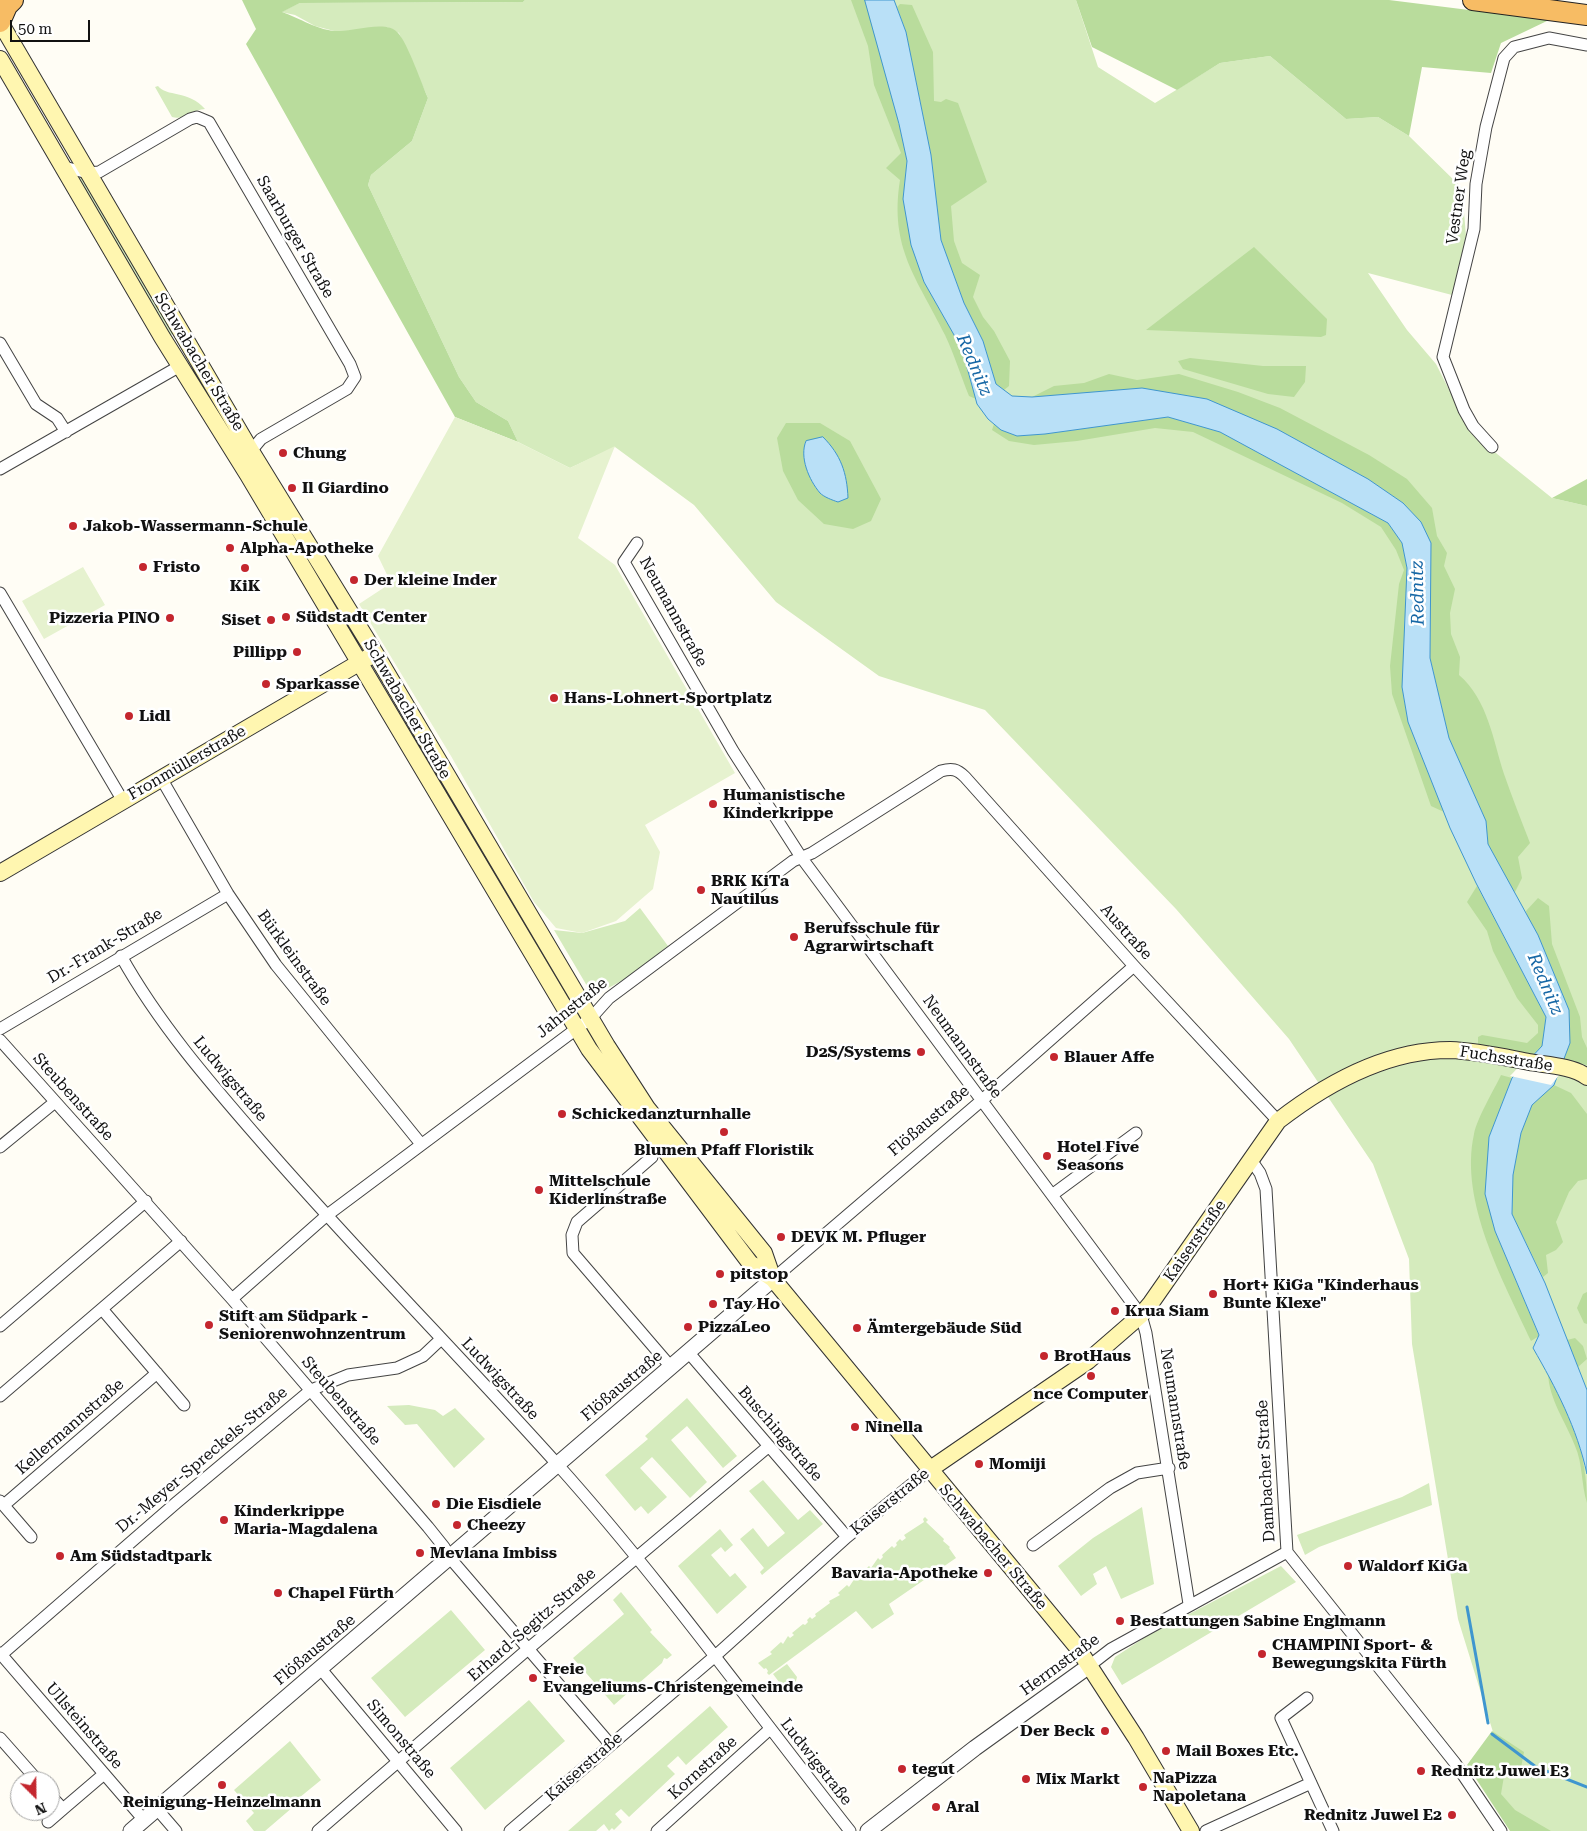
<!DOCTYPE html>
<html>
<head>
<meta charset="utf-8">
<style>
	body { margin:0 }
	#map { position:relative; width:1587px; height:1831px; overflow:hidden; background:#fffdf5; font-family:"Roboto Serif",serif }
	canvas { display:block }
	.north { position:absolute; left:10px; top:1771px; width:50px; height:50px; box-sizing:border-box; background:#fff; border:1px solid #a0a0a0; border-radius:50%; rotate:157deg; font-size:14px; font-weight:700; line-height:20px; text-align:center; color:#111 }
	.north::after { content:''; display:block; margin:auto; width:18px; height:22px; background:#c4262e; clip-path:polygon(50% 0,100% 100%,50% 72%,0 100%) }
	.scale { position:absolute; left:10px; top:20px; width:80px; height:22px; box-sizing:border-box; border:2px solid #111; border-top:0; padding-left:6px; font-size:15px; line-height:18px; white-space:nowrap; color:#111; -webkit-text-stroke:4px #fff; paint-order:stroke }
</style>
</head>
<body>
<div id="map">
<canvas width="1587" height="1831"></canvas>
<div class="north">N</div>
<div class="scale">50 m</div>
</div>
<script>
const context = document.querySelector('canvas').getContext('2d');
context.lineJoin = 'round';
function fillPath(path, color) { context.fillStyle = color; context.fill(path, 'evenodd'); }
function strokePath(path, color, width, dash) { context.strokeStyle = color; context.lineWidth = width; context.lineCap = dash ? 'butt' : 'round'; context.setLineDash(dash || []); context.stroke(path); }
function write(font, color, halo, rows, align = 'center') {
  context.font = font + ' "Roboto Serif",serif'; context.lineWidth = 5; context.setLineDash([]); context.textBaseline = 'middle'; context.strokeStyle = halo; context.fillStyle = color; for (const [text, x, y, turn = 0] of rows) {
    context.save(); context.translate(x, y); context.rotate((+turn || 0) * Math.PI / 180); context.textAlign = isNaN(turn) ? turn : align; if (halo) context.strokeText(text, 0, 0); context.fillText(text, 0, 0); context.restore();
  }
}
fillPath(new Path2D(`
	M525,0H1076L1098,67L1155,103L1220,63L1270,56L1346,119L1378,117L1409,136L1462,188L1466,236L1452,295L1368,273L1407,330L1436,364L1471,433L1552,498L1587,506V1831H1513L1502,1811L1468,1764L1493,1732L1458,1619L1412,1344L1409,1259L1373,1164L1289,1039L1176,909L985,710L879,676L776,602L694,505L615,447L570,468L518,442L508,421L476,402L459,377L368,185L371,175L412,141L428,98L399,33L387,27L338,32L315,26L295,15L281,12L300,3L523,2Z
	M158,86C166,97 189,90 205,109C193,109 184,121 172,117L155,87Z
	M74,174L82,177L174,333L168,337Z
	M640,908L668,946C650,959 612,995 590,991L554,930L582,933L625,921Z
	M687,1398L737,1456L723,1468L687,1426L671,1440L707,1482L690,1498L652,1457L640,1468L667,1497L648,1514L641,1506L635,1511L605,1475L648,1439L645,1436Z
	M409,1405L435,1410L443,1416L455,1408L485,1439L454,1468L417,1424L405,1425L387,1406Z
	M763,1480L798,1520L810,1510L823,1524L762,1575L760,1572L764,1568L740,1539L753,1528L768,1547L785,1533L749,1491Z
	M1429,1483L1432,1505L1319,1547L1305,1555L1297,1535L1402,1497Z
	M1142,1507L1154,1584L1121,1599L1106,1566L1093,1574L1097,1584L1081,1596L1058,1566L1093,1538Z
	M925,1517L928,1520L926,1522L944,1539L943,1541L950,1547L949,1548L956,1558L889,1604L894,1614L872,1629L856,1611L769,1675L767,1673L768,1671L766,1668L764,1669L758,1663L772,1654L770,1652L781,1642L783,1644L788,1636L790,1638L794,1635L792,1633L803,1624L805,1625L808,1622L807,1620L810,1617L812,1619L816,1616L815,1614L830,1603L829,1601L840,1595L838,1593L847,1585L849,1587L855,1578L857,1580L860,1577L859,1575L869,1566L871,1568L878,1558L880,1560L883,1557L882,1555L892,1546L894,1548L897,1545L896,1543L900,1539L902,1541L906,1538L904,1535L924,1522L923,1519Z
	M720,1529L733,1545L725,1552L721,1547L711,1555L730,1577L735,1573L747,1587L717,1614L678,1566Z
	M1281,1566L1296,1582L1122,1685L1111,1667L1115,1657L1147,1636Z
	M621,1592L652,1630L650,1632L672,1655L667,1659L664,1658L662,1663L614,1705L573,1658L624,1614L613,1600Z
	M451,1610L485,1650L405,1717L371,1678Z
	M787,1664L797,1677L796,1681L785,1690L773,1674Z
	M529,1700L565,1741L485,1810L450,1768Z
	M710,1706L728,1727L686,1765L678,1756L667,1766L675,1774L629,1817L621,1809L615,1814L622,1822L614,1830L612,1828L609,1831L604,1824L596,1831H568Z
	M290,1741L321,1780L294,1802L293,1807L265,1831H254L246,1821L254,1813L234,1790Z`), '#d5ebbd');
fillPath(new Path2D(`
	M242,0H525L523,2L300,3L282,12C300,18 320,32 340,31C356,31 388,19 399,34C409,47 421,82 428,98L412,141L371,175L368,185L459,377L476,402L508,421L518,442L455,417L246,44L256,29Z
	M851,0H865L899,124L907,161L903,199L924,282L962,349L976,399L969,396C961,376 954,354 945,335C917,278 889,248 900,180L886,168L901,153L874,85L868,46Z
	M1076,0H1389L1549,20L1501,43L1491,73L1422,67L1409,136L1378,117L1346,119L1270,56L1220,63L1177,90L1092,47Z
	M900,4L912,5L933,52L934,101L941,102L946,99L958,103L987,182L951,206L954,241L962,263L980,275L973,297L983,317L994,331L1010,361L1009,386L1004,390L996,384L983,341L964,303L941,240L931,155L906,32L897,7Z
	M1254,247L1327,319L1326,335L1321,337L1146,330Z
	M1190,358L1263,366H1306L1305,382L1294,397L1268,394L1183,369L1178,361Z
	M1109,374L1137,380L1179,374L1238,392L1280,408L1369,455L1407,479L1432,508L1437,536L1447,553L1444,566L1455,589L1450,613L1451,634L1460,657L1459,675C1488,700 1493,740 1504,774C1512,797 1521,820 1530,843L1518,857L1522,878L1514,894L1488,844L1486,821L1449,738L1430,658L1431,543L1421,522L1403,503L1368,479L1277,429L1032,397L1054,386L1084,383Z
	M1168,417L1220,432L1388,523L1402,543L1407,568L1402,687L1408,722L1444,812L1431,806L1392,694L1390,666L1399,584L1404,570L1396,550L1381,527L1342,503L1193,432L1155,428L1077,441L1034,445L1009,441L992,430L994,424L1001,430L1017,436L1045,434Z
	M786,423H820L850,441L881,499L871,521L853,529L824,524L798,500L783,471L777,438Z
	M1587,479V506L1552,498Z
	M1477,886L1546,1017L1542,1046L1533,1055L1478,1045V1037L1482,1035L1527,1043L1538,1033V1025L1517,998L1493,951L1487,931L1467,902Z
	M1538,898L1549,906L1552,944L1580,1017L1582,1037L1587,1048V1065L1563,1060L1527,916L1526,911Z
	M1501,1075L1512,1078L1489,1137L1495,1231L1539,1336L1531,1341C1503,1280 1459,1202 1474,1134C1477,1118 1494,1090 1501,1075Z
	M1554,1085L1571,1093L1587,1114V1179L1578,1181L1569,1192L1556,1222L1563,1242L1556,1250L1546,1255L1548,1273L1543,1277L1512,1214L1513,1175L1521,1133L1532,1105Z
	M1587,1292V1324L1584,1323L1577,1308L1583,1294Z
	M1575,1338L1583,1346L1587,1359L1578,1367L1567,1340Z
	M1548,1373C1572,1416 1587,1454 1587,1503C1581,1484 1583,1464 1575,1446C1566,1422 1549,1400 1548,1373Z
	M1492,1731L1524,1752L1521,1768L1505,1770L1501,1794L1515,1810L1551,1831H1510L1467,1765Z`), '#b9dc9c');
fillPath(new Path2D(`
	M455,417L518,442L570,468L615,446L578,538L615,565L735,773L645,825L660,852L653,889L616,921L582,933L556,928L534,902L451,756L359,604L391,583L378,556Z
	M83,567L105,605L44,639L22,601Z`), '#e6f2cf');
const water = new Path2D(`
	M865,0H894L906,32L931,155L941,240L964,303L983,341L996,384L1012,396L1032,397L1142,388L1207,399L1277,429L1368,479L1403,503L1421,522L1431,543L1430,658L1449,738L1486,821L1488,844L1538,935L1569,1010L1570,1043L1554,1085L1532,1105L1521,1133L1513,1175L1512,1214L1545,1283L1587,1390V1474C1577,1428 1556,1388 1533,1348L1539,1335L1495,1231L1485,1194L1489,1137L1512,1078L1542,1046L1546,1017L1476,883L1450,828L1408,722L1402,687L1407,568L1402,543L1388,523L1220,432L1168,417L1045,434L1017,436L1001,430L988,419L977,404L962,349L924,282L911,245L903,199L907,161L899,124Z
	M823,437C841,455 847,473 848,498L838,502C832,500 824,497 820,493C809,480 799,457 806,441Z`);
fillPath(water, '#b9e0f7');
strokePath(water, '#3f96cf', 1);
fillPath(new Path2D(`
	M1529,1056L1561,1073L1551,1085L1510,1076Z`), '#fffdf5');
strokePath(new Path2D(`
	M1467,1607L1488,1723
	M1492,1734L1536,1767L1587,1787`), '#3f96cf', 3);
const minor = new Path2D(`
	M64,167L88,173L99,172L190,119L197,117L209,122L350,364L355,377L347,389L261,439L251,451V457
	M0,343L36,404L57,418L66,432
	M1492,447L1473,426L1464,410L1443,357L1474,229L1476,184L1486,127L1504,58L1514,47L1549,38L1587,45
	M0,469L180,366
	M637,543L624,562L733,751L801,857L1141,1315L1146,1333L1189,1604
	M0,593L123,801
	M161,778L228,894L276,965L421,1144
	M121,956C160,1026 213,1086 266,1147C360,1255 461,1357 557,1464C661,1580 753,1708 850,1831
	M0,1029L228,894
	M0,1040L232,1299L428,1527L444,1547L450,1558L610,1744
	M0,1147L55,1102
	M652,1157L577,1222L572,1235L573,1253L671,1367
	M1251,1160L1260,1173L1266,1189L1287,1552L1455,1763L1501,1831
	M1052,1195L1136,1133
	M773,1279L981,1101L1134,966
	M232,1299L326,1216L591,1018L609,998L793,861L812,853L941,771C952,768 957,769 965,777L1134,966L1278,1121
	M102,1309L184,1405
	M0,1326L146,1201
	M689,1353L847,1537
	M0,1396L181,1241
	M0,1501L31,1537
	M4,1505L157,1373
	M1033,1545L1110,1488L1137,1473L1169,1468
	M0,1653L144,1820
	M2,1654L176,1503L311,1390L348,1375L397,1368L423,1356L440,1340
	M1089,1666L1111,1649L1287,1552
	M320,1668L456,1831
	M1307,1698L1281,1718L1333,1831
	M0,1738L38,1781
	M50,1795L63,1809L104,1774
	M157,1809L176,1831
	M48,1822L63,1809
	M318,1831L528,1649L769,1446
	M510,1831L714,1657L847,1537L929,1470
	M657,1831L770,1729
	M1206,1831L1311,1783`);
const tertiary = new Path2D(`
	M131,1831L773,1279
	M868,1831L975,1748L1089,1666`);
const secondary = new Path2D(`
	M0,22L251,451L375,653L607,1046L647,1108L764,1253L773,1279
	M0,59L162,337L248,475L589,1049L750,1263L773,1279L1077,1647L1136,1738L1191,1831
	M0,873L369,657
	M929,1470L1088,1361L1141,1315L1151,1303L1278,1121C1327,1083 1386,1050 1450,1050C1477,1051 1503,1057 1529,1062C1546,1065 1573,1066 1587,1077`);
const trunk = new Path2D(`
	M1473,0L1587,15
	M0,22L7,6L13,0`);
strokePath(minor, '#444', 13);
strokePath(tertiary, '#444', 17);
strokePath(secondary, '#333', 18);
strokePath(trunk, '#222', 22);
strokePath(minor, '#fff', 11);
strokePath(tertiary, '#fff', 15);
strokePath(secondary, '#fff6b0', 16);
strokePath(trunk, '#f7bc64', 20);
for (const [x, y, r, color] of [
	[283,453,5,"#c4262e"],
	[292,488,5,"#c4262e"],
	[73,526,5,"#c4262e"],
	[230,548,5,"#c4262e"],
	[143,567,5,"#c4262e"],
	[245,568,5,"#c4262e"],
	[354,580,5,"#c4262e"],
	[286,617,5,"#c4262e"],
	[170,618,5,"#c4262e"],
	[271,620,5,"#c4262e"],
	[297,652,5,"#c4262e"],
	[266,684,5,"#c4262e"],
	[554,698,5,"#c4262e"],
	[129,716,5,"#c4262e"],
	[713,804,5,"#c4262e"],
	[701,890,5,"#c4262e"],
	[794,937,5,"#c4262e"],
	[921,1052,5,"#c4262e"],
	[1054,1057,5,"#c4262e"],
	[562,1114,5,"#c4262e"],
	[724,1132,5,"#c4262e"],
	[1047,1156,5,"#c4262e"],
	[539,1190,5,"#c4262e"],
	[781,1237,5,"#c4262e"],
	[720,1274,5,"#c4262e"],
	[1213,1294,5,"#c4262e"],
	[713,1304,5,"#c4262e"],
	[1115,1311,5,"#c4262e"],
	[209,1325,5,"#c4262e"],
	[688,1327,5,"#c4262e"],
	[857,1328,5,"#c4262e"],
	[1044,1356,5,"#c4262e"],
	[1091,1376,5,"#c4262e"],
	[855,1427,5,"#c4262e"],
	[979,1464,5,"#c4262e"],
	[436,1504,5,"#c4262e"],
	[224,1520,5,"#c4262e"],
	[457,1525,5,"#c4262e"],
	[420,1553,5,"#c4262e"],
	[60,1556,5,"#c4262e"],
	[1348,1566,5,"#c4262e"],
	[988,1573,5,"#c4262e"],
	[278,1593,5,"#c4262e"],
	[1120,1621,5,"#c4262e"],
	[1262,1654,5,"#c4262e"],
	[533,1678,5,"#c4262e"],
	[1105,1731,5,"#c4262e"],
	[1166,1751,5,"#c4262e"],
	[902,1769,5,"#c4262e"],
	[1421,1771,5,"#c4262e"],
	[1026,1779,5,"#c4262e"],
	[222,1785,5,"#c4262e"],
	[1143,1787,5,"#c4262e"],
	[936,1807,5,"#c4262e"],
	[1452,1815,5,"#c4262e"]
]) { const dot = new Path2D(); dot.arc(x, y, r, 0, 2 * Math.PI); context.fillStyle = color; context.fill(dot); strokePath(dot, '#fff', 2); }
write('16px', '#111', '#fff', [
	["Vestner Weg",1459,197,-82],
	["Saarburger Straße",295,237,60],
	["Schwabacher Straße",199,362,59],
	["Neumannstraße",673,612,61],
	["Schwabacher Straße",407,709,60],
	["Fronmüllerstraße",187,763,-30],
	["Austraße",1126,932,48],
	["Dr.-Frank-Straße",105,946,-31],
	["Bürkleinstraße",294,958,54],
	["Jahnstraße",572,1008,-39],
	["Neumannstraße",962,1047,54],
	["Fuchsstraße",1506,1059,9],
	["Ludwigstraße",230,1079,50],
	["Steubenstraße",73,1097,48],
	["Flößaustraße",929,1121,-40],
	["Kaiserstraße",1195,1241,-55],
	["Ludwigstraße",500,1379,47],
	["Flößaustraße",622,1386,-40],
	["Steubenstraße",341,1401,49],
	["Neumannstraße",1175,1409,81],
	["Kellermannstraße",70,1427,-41],
	["Buschingstraße",780,1434,49],
	["Dr.-Meyer-Spreckels-Straße",202,1460,-40],
	["Dambacher Straße",1266,1471,-93],
	["Kaiserstraße",890,1502,-39],
	["Schwabacher Straße",993,1547,50],
	["Erhard-Segitz-Straße",532,1625,-41],
	["Flößaustraße",315,1650,-40],
	["Herrnstraße",1060,1665,-36],
	["Ullsteinstraße",84,1726,49],
	["Simonstraße",401,1739,50],
	["Ludwigstraße",816,1762,52],
	["Kaiserstraße",584,1767,-41],
	["Kornstraße",703,1768,-42]
]);
write('bold 16px', '#111', '#fff', [
	["Chung",293,453],
	["Il Giardino",302,488],
	["Jakob-Wassermann-Schule",83,526],
	["Alpha-Apotheke",240,548],
	["Fristo",153,567],
	["Der kleine Inder",364,580],
	["KiK",245,586,"center"],
	["Südstadt Center",296,617],
	["Pizzeria PINO",160,618,"right"],
	["Siset",261,620,"right"],
	["Pillipp",287,652,"right"],
	["Sparkasse",276,684],
	["Hans-Lohnert-Sportplatz",564,698],
	["Lidl",139,716],
	["Humanistische",723,795],
	["Kinderkrippe",723,813],
	["BRK KiTa",711,881],
	["Nautilus",711,899],
	["Berufsschule für",804,928],
	["Agrarwirtschaft",804,946],
	["D2S/Systems",911,1052,"right"],
	["Blauer Affe",1064,1057],
	["Schickedanzturnhalle",572,1114],
	["Hotel Five",1057,1147],
	["Seasons",1057,1165],
	["Blumen Pfaff Floristik",724,1150,"center"],
	["Mittelschule",549,1181],
	["Kiderlinstraße",549,1199],
	["DEVK M. Pfluger",791,1237],
	["pitstop",730,1274],
	["Hort+ KiGa \"Kinderhaus",1223,1285],
	["Bunte Klexe\"",1223,1303],
	["Tay Ho",723,1304],
	["Krua Siam",1125,1311],
	["Stift am Südpark -",219,1316],
	["Seniorenwohnzentrum",219,1334],
	["PizzaLeo",698,1327],
	["Ämtergebäude Süd",867,1328],
	["BrotHaus",1054,1356],
	["nce Computer",1091,1394,"center"],
	["Ninella",865,1427],
	["Momiji",989,1464],
	["Die Eisdiele",446,1504],
	["Kinderkrippe",234,1511],
	["Maria-Magdalena",234,1529],
	["Cheezy",467,1525],
	["Mevlana Imbiss",430,1553],
	["Am Südstadtpark",70,1556],
	["Waldorf KiGa",1358,1566],
	["Bavaria-Apotheke",978,1573,"right"],
	["Chapel Fürth",288,1593],
	["Bestattungen Sabine Englmann",1130,1621],
	["CHAMPINI Sport- &",1272,1645],
	["Bewegungskita Fürth",1272,1663],
	["Freie",543,1669],
	["Evangeliums-Christengemeinde",543,1687],
	["Der Beck",1095,1731,"right"],
	["Mail Boxes Etc.",1176,1751],
	["tegut",912,1769],
	["Rednitz Juwel E3",1431,1771],
	["NaPizza",1153,1778],
	["Napoletana",1153,1796],
	["Mix Markt",1036,1779],
	["Reinigung-Heinzelmann",222,1802,"center"],
	["Aral",946,1807],
	["Rednitz Juwel E2",1442,1815,"right"]
], 'left');
write('italic 18px', '#1768a6', '#fff', [
	["Rednitz",974,365,67],
	["Rednitz",1418,593,-91],
	["Rednitz",1545,984,67]
]);
</script>
</body>
</html>
